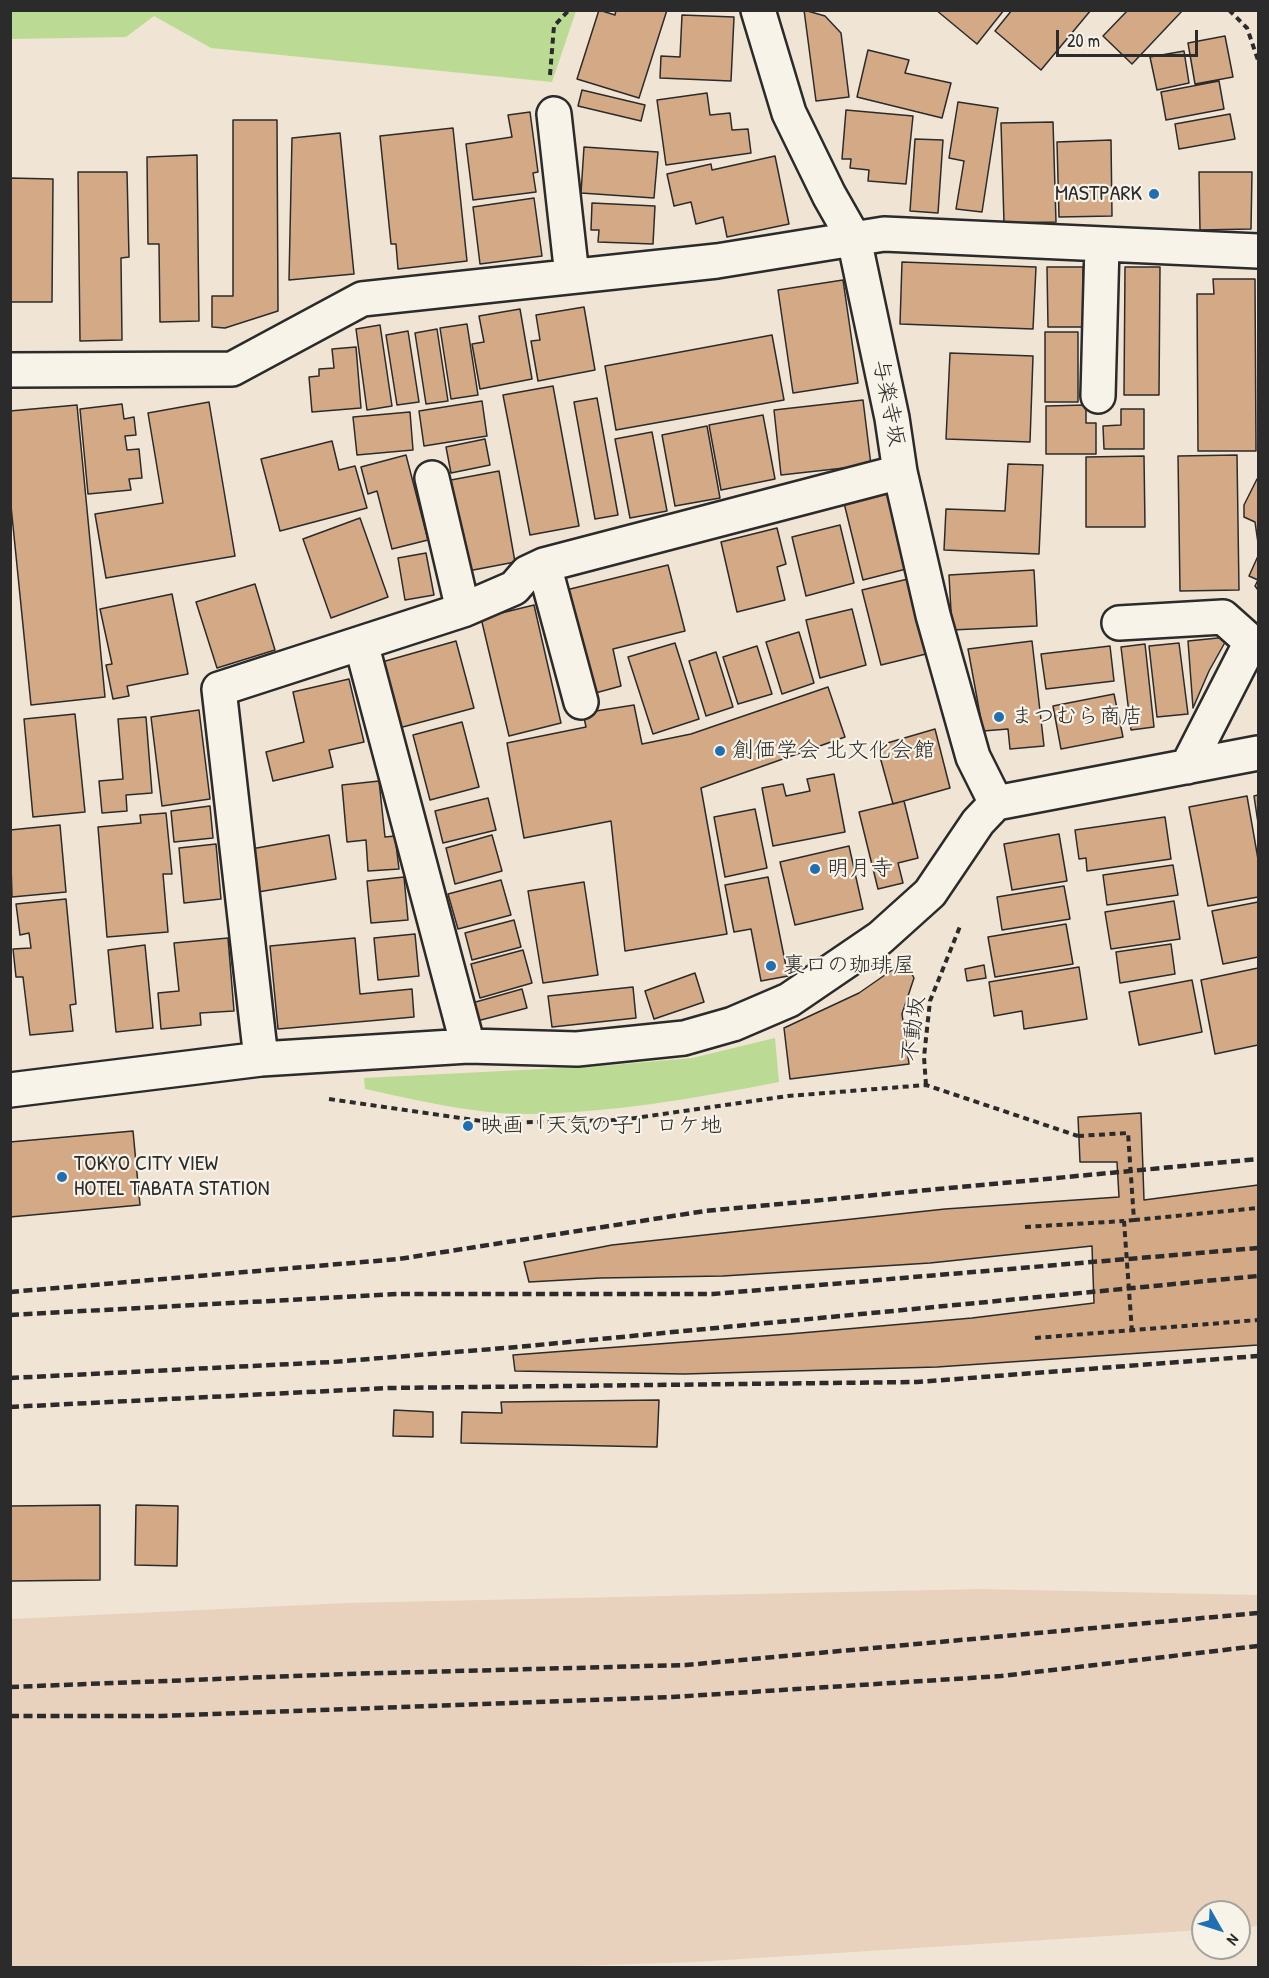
<!DOCTYPE html>
<html>
<head>
<meta charset="utf-8">
<style>
	body { margin:0 }
	#map { position:relative; width:1269px; height:1978px; overflow:hidden; background:#f0e4d4; font-family:"Patrick Hand",sans-serif }
	canvas { display:block }
	.frame { position:absolute; inset:0; border:12px solid #2b2b2b; pointer-events:none }
	.north { position:absolute; left:1191px; top:1900px; width:60px; height:60px; box-sizing:border-box; background:#f7f3e8; border:2px solid #a5a39c; border-radius:50%; rotate:129deg; font-size:16px; font-weight:700; line-height:24px; text-align:center; color:#2b2b2b }
	.north::after { content:''; display:block; margin:auto; width:21px; height:27px; background:#1f6fb2; clip-path:polygon(50% 0,100% 100%,50% 72%,0 100%) }
	.scale { position:absolute; left:1056px; top:30px; width:142px; height:27px; box-sizing:border-box; border:3px solid #2b2b2b; border-top:0; padding-left:8px; font-size:18px; line-height:21px; white-space:nowrap; color:#2b2b2b; -webkit-text-stroke:4px #f7f3e8; paint-order:stroke }
</style>
</head>
<body>
<div id="map">
<canvas width="1269" height="1978"></canvas>
<div class="frame"></div>
<div class="north">N</div>
<div class="scale">20 m</div>
</div>
<script>
const context = document.querySelector('canvas').getContext('2d');
context.lineJoin = 'round';
function fillPath(path, color) { context.fillStyle = color; context.fill(path, 'evenodd'); }
function strokePath(path, color, width, dash) { context.strokeStyle = color; context.lineWidth = width; context.lineCap = dash ? 'butt' : 'round'; context.setLineDash(dash || []); context.stroke(path); }
function write(font, color, halo, rows, align = 'center') {
  context.font = font + ' "Patrick Hand","Klee One",sans-serif'; context.lineWidth = 4.5; context.setLineDash([]); context.textBaseline = 'middle'; context.strokeStyle = halo; context.fillStyle = color; for (const [text, x, y, turn = 0] of rows) {
    context.save(); context.translate(x, y); context.rotate((+turn || 0) * Math.PI / 180); context.textAlign = isNaN(turn) ? turn : align; if (halo) context.strokeText(text, 0, 0); context.fillText(text, 0, 0); context.restore();
  }
}
fillPath(new Path2D(`
	M980,1589L1258,1595V1926L1239,1927V1912H1203V1930L694,1962L516,1968L11,1967V1619L347,1603Z`), '#e8d2bd');
fillPath(new Path2D(`
	M10,11L11,10L576,11L552,82L211,48L154,16L126,37L11,39Z
	M775,1038L779,1082C697,1098 611,1113 527,1114C474,1114 416,1100 365,1089L364,1078L601,1066L692,1058Z`), '#bbdb94');
const building = new Path2D(`
	M599,10L615,15L616,10H667L639,98L577,79Z
	M804,10L825,16L841,33L849,97L816,101Z
	M936,10H1004L977,44Z
	M1012,10H1091L1041,70L995,31Z
	M1128,10H1183L1132,64L1103,36Z
	M682,15L734,17L731,81L660,78L661,56L680,57Z
	M1225,36L1233,77L1195,84L1188,43Z
	M868,50L909,60L905,73L951,83L942,118L857,97Z
	M1184,51L1189,83L1157,90L1150,57Z
	M1219,81L1224,109L1166,120L1161,92Z
	M582,90L645,105L641,121L578,106Z
	M707,93L710,115L730,113L732,130L748,129L751,153L666,165L657,100Z
	M958,102L998,108L982,212L956,209L964,161L949,158Z
	M846,110L913,116L906,184L868,181L869,170L850,168L851,159H842Z
	M530,112L538,172L533,173L536,192L473,200L466,144L512,137L508,115Z
	M1230,114L1235,139L1179,149L1175,124Z
	M233,120H277L278,311L225,328L212,327V296H233Z
	M1053,122L1056,222L1004,223L1001,123Z
	M453,128L467,261L398,269L396,244H391L380,136Z
	M340,133L354,274L289,280L292,138Z
	M915,139L943,140L938,213L910,211Z
	M1111,140L1112,216L1059,217L1057,142Z
	M584,147L658,152L654,198L581,193Z
	M197,155L199,321L160,322L159,244H148L147,157Z
	M775,156L789,224L727,237L723,217L696,224L691,202L674,206L667,174L711,164L712,170Z
	M78,172H127L129,257L121,258L122,340L80,341Z
	M1199,172H1252L1251,229L1200,230Z
	M10,178L53,179L52,302H10Z
	M534,198L542,256L480,264L473,207Z
	M592,203L655,206L653,244L598,242L599,230H591Z
	M902,262L1036,267L1033,329L900,324Z
	M1047,267H1083V327H1048Z
	M1125,267H1160L1159,395H1124Z
	M1213,279H1255L1256,451H1198L1197,294H1214Z
	M843,280L858,383L793,393L778,290Z
	M584,307L595,370L538,381L531,341L540,340L536,315Z
	M520,309L532,379L480,389L472,344L484,342L479,316Z
	M467,324L478,395L451,399L440,328Z
	M380,325L392,406L367,410L356,329Z
	M437,329L448,401L426,404L415,333Z
	M408,331L419,402L397,405L386,335Z
	M1045,332H1078V402H1045Z
	M772,335L784,400L616,430L605,366Z
	M356,347L361,408L312,412L309,377L319,376V369L334,368L332,349Z
	M950,353L1033,356L1030,442L946,439Z
	M553,386L579,526L530,535L503,395Z
	M597,398L618,515L595,519L574,402Z
	M863,400L871,465L781,475L774,410Z
	M482,401L487,436L424,446L419,411Z
	M209,402L235,556L106,578L95,514L163,503L148,413Z
	M122,404L124,419L134,417L136,435L125,436L127,450L139,449L142,478L129,479L131,490L88,494L80,409Z
	M77,405L105,697L31,705L10,496V411Z
	M1086,405V423H1096V454H1046V406Z
	M1121,409H1144V449H1104L1103,426L1121,425Z
	M410,412L413,450L357,455L353,417Z
	M763,415L775,479L721,490L709,425Z
	M707,426L720,498L675,506L662,435Z
	M652,432L667,511L630,518L615,439Z
	M485,439L490,465L451,473L446,447Z
	M332,441L339,470L355,466L367,508L280,531L261,459Z
	M406,455L428,540L392,549L377,491L368,494L361,467Z
	M1237,455L1239,590L1180,591L1178,456Z
	M1144,456L1145,527H1086V457Z
	M1008,464L1043,465L1039,554L944,550L946,509L1005,511Z
	M499,471L515,562L468,571L451,480Z
	M1257,479L1258,480V543L1255,522L1244,517V505Z
	M891,492L910,568L863,580L844,503Z
	M360,518L388,597L331,618L303,539Z
	M840,525L854,583L806,596L792,537Z
	M777,528L786,564L777,567L785,600L737,612L721,542Z
	M426,553L434,595L405,600L398,558Z
	M1258,556V590L1255,586L1258,580L1249,576Z
	M668,565L685,631L613,649L621,686L588,695L562,591Z
	M1034,570L1037,626L952,630L949,575Z
	M912,578L930,653L881,665L862,590Z
	M255,584L275,650L217,668L196,602Z
	M172,594L188,674L127,686L129,696L113,699L106,665L112,664L100,609Z
	M534,605L561,723L509,736L481,618Z
	M852,609L866,665L820,678L806,620Z
	M799,632L814,683L782,694L766,642Z
	M1228,637L1209,671L1193,708L1188,641Z
	M456,641L474,708L399,728L382,662Z
	M1032,641L1044,746L1010,749L1008,729L983,731L968,649Z
	M675,643L699,719L653,734L628,657Z
	M1179,643L1188,714L1157,717L1149,646Z
	M1145,644L1154,727L1131,730L1121,647Z
	M757,646L772,694L738,704L723,657Z
	M1110,646L1114,681L1046,689L1041,654Z
	M716,652L733,707L706,716L689,661Z
	M349,679L364,742L329,750L333,767L273,781L266,752L304,742L293,692Z
	M828,687L845,737L701,788L727,934L625,951L611,821L524,838L507,743L586,727L583,713L634,705L642,744L691,734Z
	M1114,694L1123,737L1061,749L1053,706Z
	M199,710L210,799L162,806L151,717Z
	M75,714L85,812L33,817L24,719Z
	M146,717L152,793L126,795L127,811L102,813L99,781L123,779L118,719Z
	M462,722L479,787L430,800L413,735Z
	M935,729L950,788L893,804L877,746Z
	M834,774L845,832L773,846L762,788L783,784L786,796L810,791L807,779Z
	M379,781L385,837L395,836L399,869L368,871L366,840L347,842L342,785Z
	M1258,795V823L1254,796Z
	M1247,796L1258,859V897L1208,906L1189,807Z
	M488,798L496,830L443,843L435,811Z
	M904,801L918,858L898,863L903,883L878,889L859,812Z
	M210,806L213,838L174,842L171,811Z
	M755,809L767,868L725,877L714,817Z
	M166,813L172,874H163L168,932L107,937L98,827L141,823L140,815Z
	M1165,817L1171,859L1087,871L1086,858L1079,859L1075,830Z
	M60,825L66,892L12,897L10,830Z
	M1059,834L1067,881L1012,890L1004,844Z
	M329,835L336,879L258,892L251,849Z
	M492,835L502,871L455,884L446,848Z
	M216,844L221,899L184,903L179,848Z
	M849,846L863,909L795,925L780,862Z
	M1173,865L1178,895L1107,905L1103,875Z
	M404,877L408,920L371,923L367,881Z
	M768,877L788,976L761,981L751,929L734,932L725,885Z
	M501,880L511,915L458,929L448,894Z
	M584,882L598,975L543,983L528,891Z
	M1064,886L1070,919L1002,930L997,897Z
	M66,899L76,1004L70,1005L73,1031L30,1035L23,977H16L13,949L31,948L29,933L20,935L16,904Z
	M1174,901L1180,939L1111,949L1105,912Z
	M1258,902V957L1223,964L1212,911Z
	M514,920L521,947L472,960L465,933Z
	M1066,924L1073,964L995,977L988,937Z
	M415,934L419,976L378,980L374,938Z
	M228,938L234,1011L200,1013L201,1025L161,1029L158,993L179,991L174,943Z
	M355,938L360,994L412,989L414,1017L278,1029L270,946Z
	M1171,944L1175,974L1120,983L1116,952Z
	M145,945L153,1028L116,1032L108,950Z
	M523,950L532,983L480,998L471,964Z
	M905,961L914,978L902,1014L909,1064L790,1079L784,1028L859,993Z
	M984,965L986,978L967,981L965,969Z
	M1079,967L1087,1019L1024,1029L1022,1011L994,1016L989,982Z
	M1258,968V1045L1215,1054L1201,980Z
	M695,973L704,1002L654,1019L645,991Z
	M1192,980L1202,1032L1139,1045L1129,992Z
	M633,987L636,1018L552,1027L548,996Z
	M522,989L527,1008L477,1021L472,1003Z
	M1141,1113L1144,1200L1258,1185V1345L937,1367L684,1374L515,1371L513,1355L789,1334L972,1318L1094,1303L1092,1246L930,1263L723,1276L600,1278L529,1282L524,1262L612,1245L945,1209L1119,1197L1117,1162H1080L1078,1117Z
	M133,1131L140,1205L10,1217V1142Z
	M659,1400L657,1447L461,1443L462,1412L502,1413L501,1402Z
	M394,1410L433,1412V1437L393,1436Z
	M100,1505V1580L10,1581V1506Z
	M136,1505L178,1506L177,1566L135,1565Z`);
fillPath(building, '#d4a986');
strokePath(building, '#2b2b2b', 1.5);
const minor = new Path2D(`
	M758,10L789,113L829,195L854,239L892,418L900,472L933,615L973,757L996,803
	M554,114L572,276
	M10,370L232,369L362,299L717,261L884,234L1258,251
	M1098,396L1102,245
	M432,478L463,610
	M544,565L581,702
	M1119,623L1223,617L1251,642L1187,767
	M361,643L468,1046
	M261,1059L219,689L463,610L514,588L527,573L544,565L900,472
	M10,1090L261,1059L468,1046L577,1049L684,1038L733,1024L789,1000L880,938L930,893L978,822L996,803L1258,753`);
strokePath(minor, '#2b2b2b', 38);
strokePath(new Path2D(`
	M1229,10L1247,28L1258,60
	M550,75L554,26L569,10
	M926,1085L924,1057L930,1001L961,924
	M329,1099L495,1123L621,1120L788,1096L926,1085L1078,1136
	M1134,1220L1258,1208
	M1025,1227L1124,1221
	M1035,1338L1258,1320`), '#2b2b2b', 4, [6, 4.5]);
strokePath(minor, '#f7f3e8', 33);
strokePath(new Path2D(`
	M10,1292L399,1259L705,1211L1258,1159
	M10,1315L398,1294H713L1258,1248
	M10,1378L332,1362L517,1347L1258,1276
	M10,1407L388,1388L917,1382L1258,1356
	M10,1687L346,1674L686,1665L1258,1613
	M10,1716H161L672,1697L1001,1676L1258,1646`), '#2b2b2b', 4.5, [9, 4.5]);
strokePath(new Path2D(`
	M1078,1136L1128,1133L1134,1220L1124,1221L1132,1332`), '#2b2b2b', 4, [6, 4.5]);
for (const [x, y, r, color] of [
	[1154,194,6,"#1f6fb2"],
	[999,717,6,"#1f6fb2"],
	[720,751,6,"#1f6fb2"],
	[815,869,6,"#1f6fb2"],
	[771,966,6,"#1f6fb2"],
	[468,1126,6,"#1f6fb2"],
	[62,1177,6,"#1f6fb2"]
]) { const dot = new Path2D(); dot.arc(x, y, r, 0, 2 * Math.PI); context.fillStyle = color; context.fill(dot); strokePath(dot, '#f7f3e8', 2); }
write('22px', '#2b2b2b', '#f7f3e8', [
	["MASTPARK",1142,194,"right"],
	["まつむら商店",1011,717],
	["創価学会 北文化会館",732,751],
	["明月寺",827,869],
	["裏口の珈琲屋",783,966],
	["映画「天気の子」ロケ地",480,1126],
	["TOKYO CITY VIEW",74,1164],
	["HOTEL TABATA STATION",74,1189]
], 'left');
write('22px', '#2b2b2b', '#f7f3e8', [
	["与楽寺坂",888,403,79],
	["不動坂",914,1029,-83]
]);
</script>
</body>
</html>
